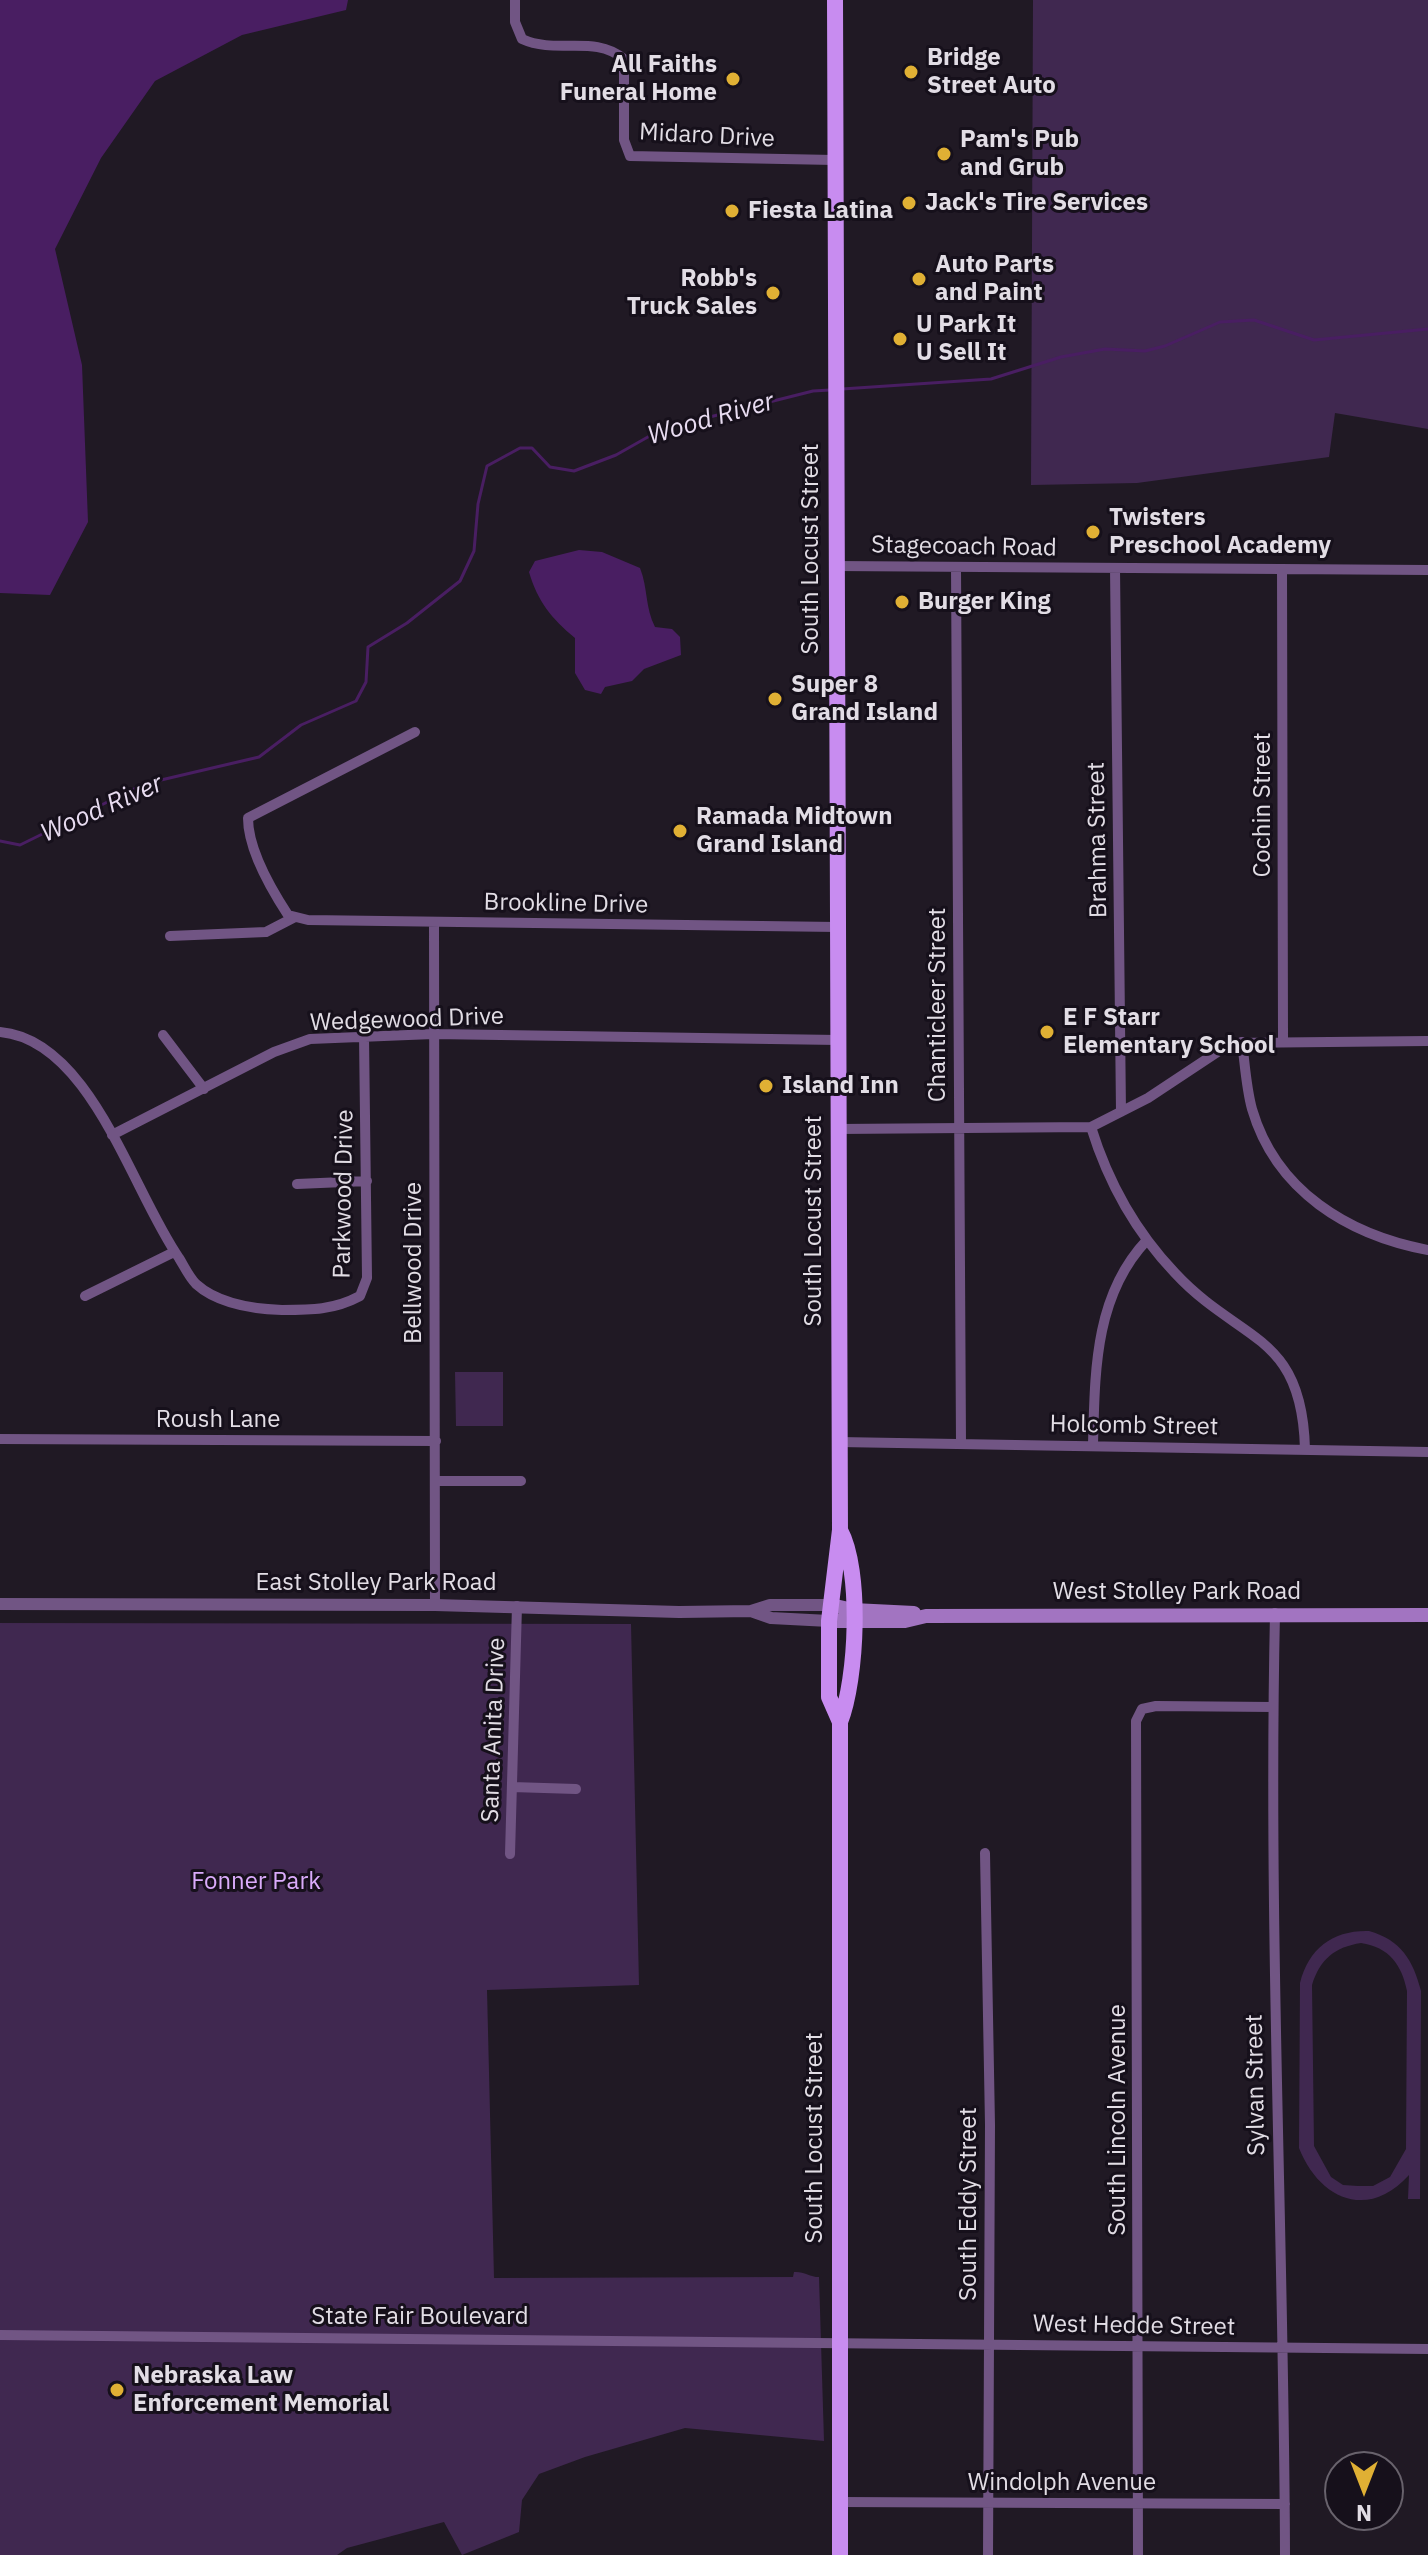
<!DOCTYPE html>
<html>
<head>
<meta charset="utf-8">
<style>
	body { margin:0 }
	#map { position:relative; width:1428px; height:2555px; overflow:hidden; background:#201924; font-family:"IBM Plex Sans",sans-serif }
	canvas { display:block }
	.north { position:absolute; left:1324px; top:2451px; width:80px; height:80px; box-sizing:border-box; background:#16101b; border:2px solid #68626c; border-radius:50%; rotate:180deg; font-size:22px; font-weight:700; line-height:32px; text-align:center; color:#e2dde5 }
	.north::after { content:''; display:block; margin:auto; width:28px; height:36px; background:#e0b034; clip-path:polygon(50% 0,100% 100%,50% 72%,0 100%) }
</style>
</head>
<body>
<div id="map">
<canvas width="1428" height="2555"></canvas>
<div class="north">N</div>
</div>
<script>
const context = document.querySelector('canvas').getContext('2d');
context.lineJoin = 'round';
function fillPath(path, color) { context.fillStyle = color; context.fill(path, 'evenodd'); }
function strokePath(path, color, width, dash) { context.strokeStyle = color; context.lineWidth = width; context.lineCap = dash ? 'butt' : 'round'; context.setLineDash(dash || []); context.stroke(path); }
function write(font, color, halo, rows, align = 'center') {
  context.font = font + ' "IBM Plex Sans",sans-serif'; context.lineWidth = 6; context.setLineDash([]); context.textBaseline = 'middle'; context.strokeStyle = halo; context.fillStyle = color; for (const [text, x, y, turn = 0] of rows) {
    context.save(); context.translate(x, y); context.rotate((+turn || 0) * Math.PI / 180); context.textAlign = isNaN(turn) ? turn : align; if (halo) context.strokeText(text, 0, 0); context.fillText(text, 0, 0); context.restore();
  }
}
fillPath(new Path2D(`
	M1033,0H1428V429L1335,413L1329,457L1137,483L1031,485Z
	M455,1372H503V1426H456Z
	M0,1623L631,1624L639,1985L487,1990L494,2278L793,2277L794,2272C803,2271 810,2277 819,2277L824,2441L685,2428L585,2457L539,2474L522,2500L519,2532L462,2555L444,2522L347,2548L337,2555H0Z
	M1369,1931C1401,1940 1413,1960 1421,1991L1420,2199H1408L1409,2175C1368,2221 1319,2199 1299,2148L1300,1983C1309,1948 1333,1930 1369,1931ZM1361,1943C1389,1947 1402,1965 1407,1991L1406,2149L1390,2177L1373,2186H1358L1343,2185L1331,2177L1314,2146L1312,1985C1320,1959 1335,1947 1361,1943Z`), '#402850');
fillPath(new Path2D(`
	M0,0H348L346,10L242,35L155,81L101,158L55,249L82,365L88,522L50,595L0,593Z
	M579,550L602,552L640,568C648,588 645,608 655,627L672,629L680,637L681,655L644,669L632,681L605,687L601,694L585,690L575,673V638C551,618 538,602 529,572L535,561Z`), '#491e62');
strokePath(new Path2D(`
	M842,389L991,379L1061,357L1105,349L1145,351L1165,346L1220,322L1254,320L1314,340L1428,329
	M0,841L20,845L144,784L259,757L301,725L356,701L366,682L368,647L407,623L460,581L474,551L478,504L487,466L520,448H532L550,467L574,471L616,455L662,429L813,391L830,390`), '#491e62', 3);
strokePath(new Path2D(`
	M515,0V22L522,39C557,55 594,34 624,59V140L630,156L834,160
	M835,566L1428,570
	M956,567L961,1443
	M1115,568L1121,1112
	M1282,569L1283,1040
	M415,732L248,818C248,849 271,889 288,915L308,920L837,927
	M434,922L435,1605
	M170,936L266,932L295,917
	M0,1032C91,1040 132,1191 179,1258C184,1266 189,1277 196,1284C218,1304 254,1309 282,1310C311,1310 334,1310 360,1296L367,1278L364,1036
	M163,1035L204,1089
	M1242,1042C1245,1064 1246,1087 1252,1109C1276,1191 1348,1235 1428,1250
	M1091,1127C1108,1182 1135,1231 1175,1273C1240,1343 1302,1332 1305,1449
	M838,1129L1091,1127L1148,1098L1231,1043L1428,1041
	M112,1135L274,1052L310,1039L433,1034L838,1040
	M297,1184L367,1181
	M85,1296L174,1252
	M0,1439L436,1441
	M839,1442L1428,1452
	M1093,1445C1095,1373 1094,1296 1147,1240
	M435,1481H521
	M1275,1613C1268,1927 1284,2241 1285,2555
	M512,1787L576,1789
	M985,1853L990,2125L988,2555
	M510,1854L517,1606
	M0,2335L1428,2349
	M840,2502L1285,2504
	M1138,2555L1136,1721L1142,1709L1156,1706L1273,1707`), '#715584', 10);
strokePath(new Path2D(`
	M0,1604L435,1605L679,1612L751,1611L770,1605H831
	M751,1611L771,1618L829,1621`), '#715584', 12);
strokePath(new Path2D(`
	M831,1605L853,1610L914,1613
	M829,1621H905L926,1616L1428,1615`), '#a274c1', 14);
strokePath(new Path2D(`
	M835,0L840,1530L829,1621V1697L840,1722
	M840,2555V1722C857,1679 862,1570 840,1530`), '#c88cf0', 16);
for (const [x, y, r, color] of [
	[911,72,8,"#e0b034"],
	[733,79,8,"#e0b034"],
	[944,154,8,"#e0b034"],
	[909,203,8,"#e0b034"],
	[732,211,8,"#e0b034"],
	[919,279,8,"#e0b034"],
	[773,293,8,"#e0b034"],
	[900,339,8,"#e0b034"],
	[1093,532,8,"#e0b034"],
	[902,602,8,"#e0b034"],
	[775,699,8,"#e0b034"],
	[680,831,8,"#e0b034"],
	[1047,1032,8,"#e0b034"],
	[766,1086,8,"#e0b034"],
	[117,2390,8,"#e0b034"]
]) { const dot = new Path2D(); dot.arc(x, y, r, 0, 2 * Math.PI); context.fillStyle = color; context.fill(dot); strokePath(dot, '#16101b', 3); }
write('bold 24px', '#e2dde5', '#16101b', [
	["Bridge",927,58],
	["Street Auto",927,86],
	["All Faiths",717,65,"right"],
	["Funeral Home",717,93,"right"],
	["Pam's Pub",960,140],
	["and Grub",960,168],
	["Jack's Tire Services",925,203],
	["Fiesta Latina",748,211],
	["Auto Parts",935,265],
	["and Paint",935,293],
	["Robb's",757,279,"right"],
	["Truck Sales",757,307,"right"],
	["U Park It",916,325],
	["U Sell It",916,353],
	["Twisters",1109,518],
	["Preschool Academy",1109,546],
	["Burger King",918,602],
	["Super 8",791,685],
	["Grand Island",791,713],
	["Ramada Midtown",696,817],
	["Grand Island",696,845],
	["E F Starr",1063,1018],
	["Elementary School",1063,1046],
	["Island Inn",782,1086],
	["Nebraska Law",133,2376],
	["Enforcement Memorial",133,2404]
], 'left');
write('24px', '#e2dde5', '#16101b', [
	["Midaro Drive",707,136,3],
	["Stagecoach Road",964,547,1],
	["South Locust Street",811,549,-90],
	["Cochin Street",1263,805,-90],
	["Brahma Street",1098,840,-91],
	["Brookline Drive",566,904,1],
	["Chanticleer Street",938,1005,-90],
	["Wedgewood Drive",407,1020,-2],
	["Parkwood Drive",344,1194,-89],
	["South Locust Street",814,1221,-90],
	["Bellwood Drive",414,1263,-90],
	["Roush Lane",218,1420],
	["Holcomb Street",1134,1426,1],
	["East Stolley Park Road",376,1583],
	["West Stolley Park Road",1177,1592],
	["Santa Anita Drive",494,1730,-88],
	["Sylvan Street",1256,2085,-91],
	["South Lincoln Avenue",1118,2120,-90],
	["South Locust Street",815,2138,-90],
	["South Eddy Street",969,2204,-90],
	["State Fair Boulevard",420,2317],
	["West Hedde Street",1134,2326,1],
	["Windolph Avenue",1062,2483]
]);
write('24px', '#daabfb', '#16101b', [
	["Fonner Park",256,1882]
]);
write('italic 26px', '#e8dcf1', '#16101b', [
	["Wood River",711,419,-16],
	["Wood River",102,809,-24]
]);
</script>
</body>
</html>
